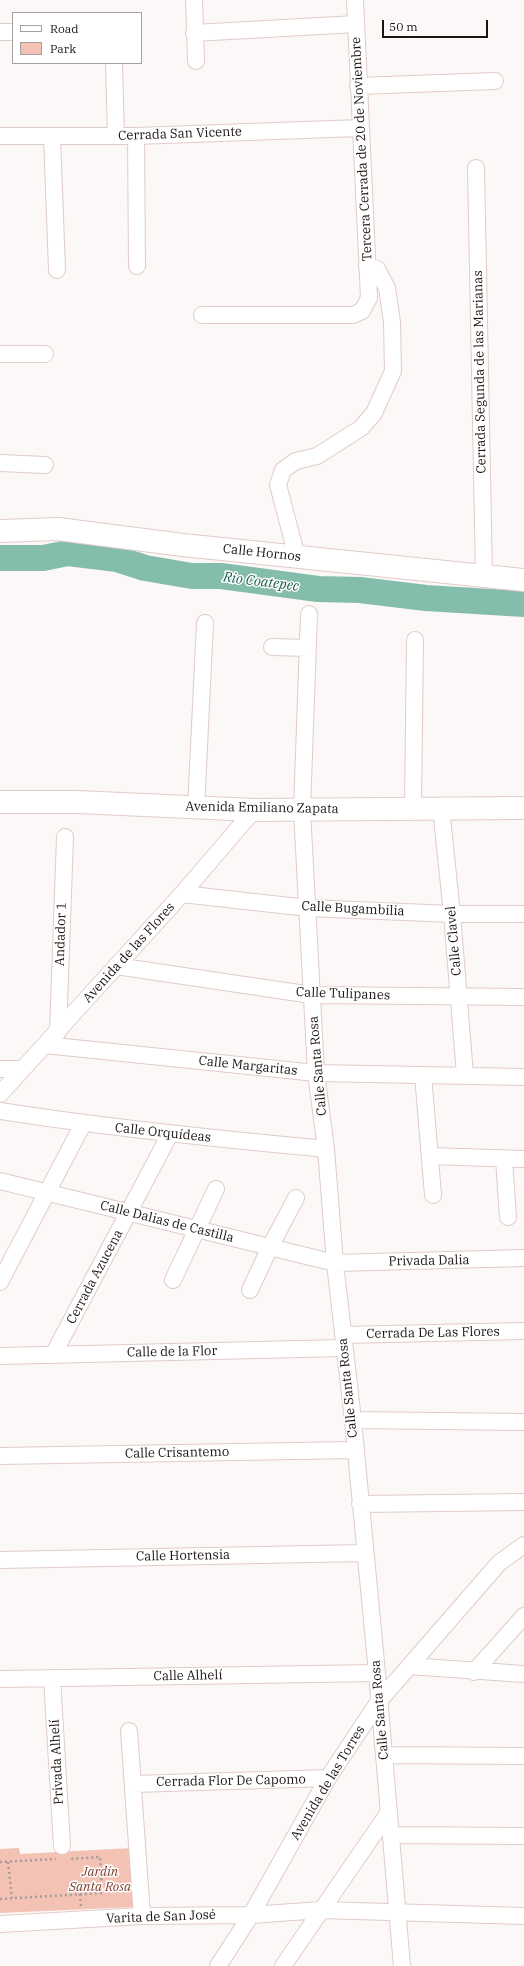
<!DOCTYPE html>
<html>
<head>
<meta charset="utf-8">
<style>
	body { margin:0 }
	#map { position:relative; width:524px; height:1966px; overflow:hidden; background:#fcf8f7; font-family:"IBM Plex Serif",serif }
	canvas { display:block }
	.legend { position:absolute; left:12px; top:12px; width:130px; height:52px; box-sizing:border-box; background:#fff; border:1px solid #a4a1a1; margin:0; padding:5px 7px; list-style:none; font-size:12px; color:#1c1513 }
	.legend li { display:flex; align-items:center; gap:8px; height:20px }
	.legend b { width:20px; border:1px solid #a4a1a1 }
	.scale { position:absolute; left:382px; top:20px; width:106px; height:18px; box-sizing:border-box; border:2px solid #1c1513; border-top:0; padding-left:5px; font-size:12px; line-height:14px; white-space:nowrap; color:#1c1513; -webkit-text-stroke:3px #fff; paint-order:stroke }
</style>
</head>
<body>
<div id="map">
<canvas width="524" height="1966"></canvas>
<ul class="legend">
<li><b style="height:5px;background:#fff"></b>Road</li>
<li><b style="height:11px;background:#f3c2b4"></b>Park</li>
</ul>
<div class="scale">50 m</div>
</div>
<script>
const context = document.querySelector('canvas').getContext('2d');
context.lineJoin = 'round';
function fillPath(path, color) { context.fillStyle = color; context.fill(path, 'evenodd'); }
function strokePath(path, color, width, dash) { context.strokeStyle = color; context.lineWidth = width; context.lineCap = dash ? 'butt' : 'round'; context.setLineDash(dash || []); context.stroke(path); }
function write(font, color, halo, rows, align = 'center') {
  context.font = font + ' "IBM Plex Serif",serif'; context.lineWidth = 3; context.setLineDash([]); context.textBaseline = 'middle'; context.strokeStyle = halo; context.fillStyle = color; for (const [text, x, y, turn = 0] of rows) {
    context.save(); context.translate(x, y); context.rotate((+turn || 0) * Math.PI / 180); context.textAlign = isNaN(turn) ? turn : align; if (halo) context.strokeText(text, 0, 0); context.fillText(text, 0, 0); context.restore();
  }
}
fillPath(new Path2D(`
	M19,1848L20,1854L132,1848L135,1907L0,1913V1849Z`), '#f3c2b4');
strokePath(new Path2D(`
	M0,558H43L68,553L117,559L145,568L192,576H221L318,589L360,590L426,598L524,604`), '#85bdac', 26);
const street = new Path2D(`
	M194,0L196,61
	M0,32H13
	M194,33L356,24
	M114,63L116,136
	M358,86L495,81
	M0,136H136L360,128
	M52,136L57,270
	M136,136L137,266
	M476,168L484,576
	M202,315H353L362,311L369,298L355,0
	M0,354H45
	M0,463L45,465
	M297,557L278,485L283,470L296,461L317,456L361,428L374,413L393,371L392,322L387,288L377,269L367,266
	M309,614L302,810L316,1073L326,1149L335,1263L353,1420L377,1673L402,1966
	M272,647L308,648
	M413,807L415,640
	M196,808L205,623
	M441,808L452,914L465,1075
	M182,894L308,908L452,914H524
	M116,966L312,995L524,997
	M58,1032L65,837
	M45,1045L316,1073L524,1077
	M0,1069H23
	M423,1075L433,1195
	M0,1094L182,894L254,810
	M0,1111C108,1128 217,1139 326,1149
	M430,1156L524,1159
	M504,1159L508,1217
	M0,1181L335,1263L524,1258
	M173,1280L216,1189
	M0,1282L83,1124
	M250,1290L270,1247L296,1198
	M343,1335L524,1331
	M53,1355L170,1134
	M0,1356L344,1348
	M353,1420L524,1422
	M0,1456L355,1450
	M360,1504L524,1502
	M0,1560L365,1553
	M409,1666L524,1674
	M474,1672L524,1616
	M52,1678L62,1846
	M0,1679L377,1673
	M129,1731L142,1916
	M384,1755L524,1756
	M134,1784L328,1778
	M391,1835L524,1836
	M0,1924L142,1916L251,1915L321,1910L524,1916
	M218,1966L251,1915L328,1778L379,1701L499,1563L524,1545
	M283,1966L389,1812`);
const secondary = new Path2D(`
	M0,531L58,529L183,545L524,580
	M0,802H78L254,810L524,808`);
strokePath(street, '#e0ccc6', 18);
strokePath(secondary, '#e0ccc6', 24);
strokePath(new Path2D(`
	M0,1862L56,1859
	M8,1862L12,1898
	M80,1894L81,1906
	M0,1899L102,1893L100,1857L71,1859`), '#a39e9c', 2.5, [2, 3]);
strokePath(street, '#fff', 16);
strokePath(secondary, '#fff', 22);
write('13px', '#1c1513', '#fff', [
	["Cerrada San Vicente",180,134,-2],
	["Tercera Cerrada de 20 de Noviembre",362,149,-93],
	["Cerrada Segunda de las Marianas",480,372,-91],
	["Calle Hornos",262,553,6],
	["Avenida Emiliano Zapata",262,808,1],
	["Calle Bugambilia",353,909,3],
	["Andador 1",61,934,-88],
	["Calle Clavel",454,941,-95],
	["Avenida de las Flores",129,953,-48],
	["Calle Tulipanes",343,994,2],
	["Calle Margaritas",248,1066,6],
	["Calle Santa Rosa",318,1066,-95],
	["Calle Orquídeas",163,1133,6],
	["Calle Dalias de Castilla",167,1222,14],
	["Privada Dalia",429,1261,-1],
	["Cerrada Azucena",95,1277,-62],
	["Cerrada De Las Flores",433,1333,-1],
	["Calle de la Flor",172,1352,-1],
	["Calle Santa Rosa",348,1388,-96],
	["Calle Crisantemo",177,1453,-1],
	["Calle Hortensia",183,1556,-1],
	["Calle Alhelí",188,1676,-1],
	["Calle Santa Rosa",380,1710,-95],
	["Privada Alhelí",57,1762,-93],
	["Cerrada Flor De Capomo",231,1781,-1],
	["Avenida de las Torres",328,1783,-59],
	["Varita de San José",161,1917,-2]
]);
write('italic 13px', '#7d3d2b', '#fff', [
	["Jardín",100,1872],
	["Santa Rosa",100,1887]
]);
write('italic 14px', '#17604f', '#fff', [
	["Rio Coatepec",261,582,7]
]);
</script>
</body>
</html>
